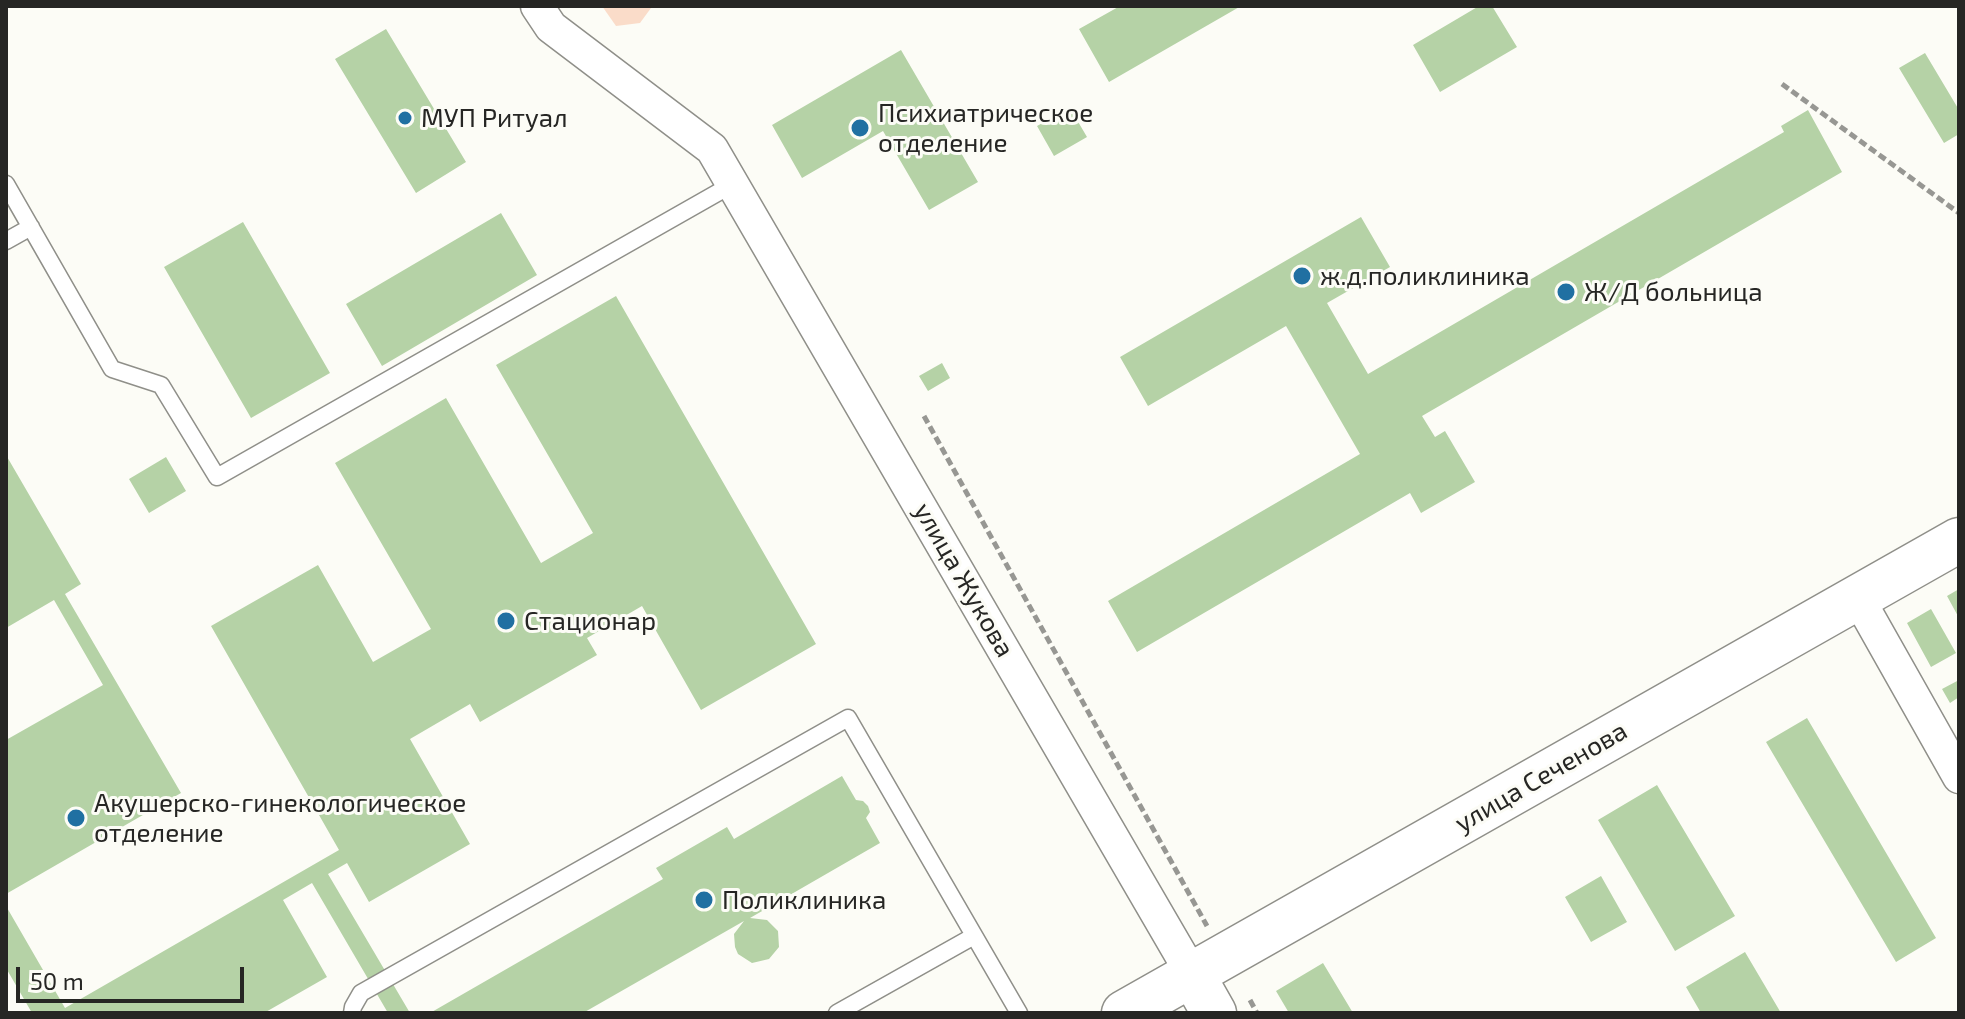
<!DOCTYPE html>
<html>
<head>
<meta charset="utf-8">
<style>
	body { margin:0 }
	#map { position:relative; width:1965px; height:1019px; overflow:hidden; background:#fcfcf6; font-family:"Exo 2",sans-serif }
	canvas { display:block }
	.frame { position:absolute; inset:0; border:8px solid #262624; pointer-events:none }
	.scale { position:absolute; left:16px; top:967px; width:228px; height:36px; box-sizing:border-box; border:4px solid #262624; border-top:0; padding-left:10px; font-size:24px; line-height:28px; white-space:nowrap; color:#262624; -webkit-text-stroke:6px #fcfcf6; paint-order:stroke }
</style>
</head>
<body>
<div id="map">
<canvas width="1965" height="1019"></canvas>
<div class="frame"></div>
<div class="scale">50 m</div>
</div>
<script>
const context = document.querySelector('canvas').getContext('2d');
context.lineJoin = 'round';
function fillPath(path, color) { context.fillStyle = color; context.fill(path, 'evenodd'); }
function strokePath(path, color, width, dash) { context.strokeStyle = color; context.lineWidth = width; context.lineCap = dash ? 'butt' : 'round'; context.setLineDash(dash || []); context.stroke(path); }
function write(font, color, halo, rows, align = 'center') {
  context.font = font + ' "Exo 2",sans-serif'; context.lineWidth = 6; context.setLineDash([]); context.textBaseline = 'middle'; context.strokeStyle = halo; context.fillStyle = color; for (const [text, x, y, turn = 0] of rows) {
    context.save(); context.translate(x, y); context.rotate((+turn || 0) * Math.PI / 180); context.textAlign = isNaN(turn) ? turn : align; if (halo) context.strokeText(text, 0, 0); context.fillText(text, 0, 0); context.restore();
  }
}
fillPath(new Path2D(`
	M602,6H650L651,8L640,23L616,26Z`), '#fadcc9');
fillPath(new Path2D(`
	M1120,6H1241L1109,82L1079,29Z
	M1479,6H1492L1517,47L1440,92L1413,45Z
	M386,29L466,162L416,193L335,59Z
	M901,50L978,182L929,210L883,131L802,178L772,125Z
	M1925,53L1959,110V134L1944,143L1899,68Z
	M1070,108L1087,137L1054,156L1037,126Z
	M1808,110L1842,172L1422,416L1435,437L1445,431L1475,482L1421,513L1410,493L1137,652L1108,601L1360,454L1286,326L1148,406L1120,357L1361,217L1390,267L1327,303L1368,374L1784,132L1781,126Z
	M501,213L537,275L382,366L346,304Z
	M243,222L330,373L251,418L164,267Z
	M616,296L816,644L701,710L642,606L587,638L597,655L480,722L470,704L410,739L470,844L369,902L347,863L328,874L410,1013H388L312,883L283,900L327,977L264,1013H32L6,968V906L65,1008L339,850L211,626L318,565L373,662L431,629L335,463L446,398L541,563L593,533L496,365Z
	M942,363L950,378L928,391L919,376Z
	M6,455L81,584L65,594L181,793L6,894V740L103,685L54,600L6,628Z
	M166,457L186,491L149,513L129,479Z
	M1959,589V618L1947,596Z
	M1931,609L1956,653L1931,667L1907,623Z
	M1959,680V697L1950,703L1942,689Z
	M1807,718L1936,938L1896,962L1766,742Z
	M842,776L856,800L863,801L868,806L870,812L866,818L880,843L750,918L767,920L778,931L779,947L769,959L752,963L738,954L735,947L734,934L744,921L583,1013H430L663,879L656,868L727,827L734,839Z
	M1657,785L1735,916L1675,951L1598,820Z
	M1601,876L1627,922L1591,942L1565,897Z
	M1745,952L1781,1013H1701L1686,987Z
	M1323,963L1353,1013H1289L1276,991Z`), '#b5d2a6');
const lane = new Path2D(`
	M6,184L112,369L161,385L217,477L733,184
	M6,241L31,227
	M352,1013L353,1007L361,993L848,718L1019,1013
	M837,1013L974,936`);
const street = new Path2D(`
	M537,6L551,27L712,149L1192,974
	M1858,598L1959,777`);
const secondary = new Path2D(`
	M1192,974L1214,1013
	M1124,1013L1959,540`);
strokePath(lane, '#8f8f89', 19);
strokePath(street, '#8f8f89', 35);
strokePath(secondary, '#8f8f89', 47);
strokePath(new Path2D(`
	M1782,84L1959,213
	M924,416L1207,926
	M1250,1000L1257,1013`), '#979793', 5, [8, 4]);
strokePath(lane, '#fff', 16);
strokePath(street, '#fff', 32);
strokePath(secondary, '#fff', 44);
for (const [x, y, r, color] of [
	[405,118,8,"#2070a2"],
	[860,128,10,"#2070a2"],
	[1302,276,10,"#2070a2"],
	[1566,292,10,"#2070a2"],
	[506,621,10,"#2070a2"],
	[76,818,10,"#2070a2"],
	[704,900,10,"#2070a2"]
]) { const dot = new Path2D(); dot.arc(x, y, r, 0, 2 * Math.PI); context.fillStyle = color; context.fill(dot); strokePath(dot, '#fcfcf6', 3); }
write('26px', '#262624', '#fcfcf6', [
	["Психиатрическое",878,113],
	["отделение",878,143],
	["МУП Ритуал",421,118],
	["ж.д.поликлиника",1320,276],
	["Ж/Д больница",1584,292],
	["Стационар",524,621],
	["Акушерско-гинекологическое",94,803],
	["отделение",94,833],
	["Поликлиника",722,900]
], 'left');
write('26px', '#262624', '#fcfcf6', [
	["улица Жукова",964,580,60],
	["улица Сеченова",1541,777,-30]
]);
</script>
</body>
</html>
